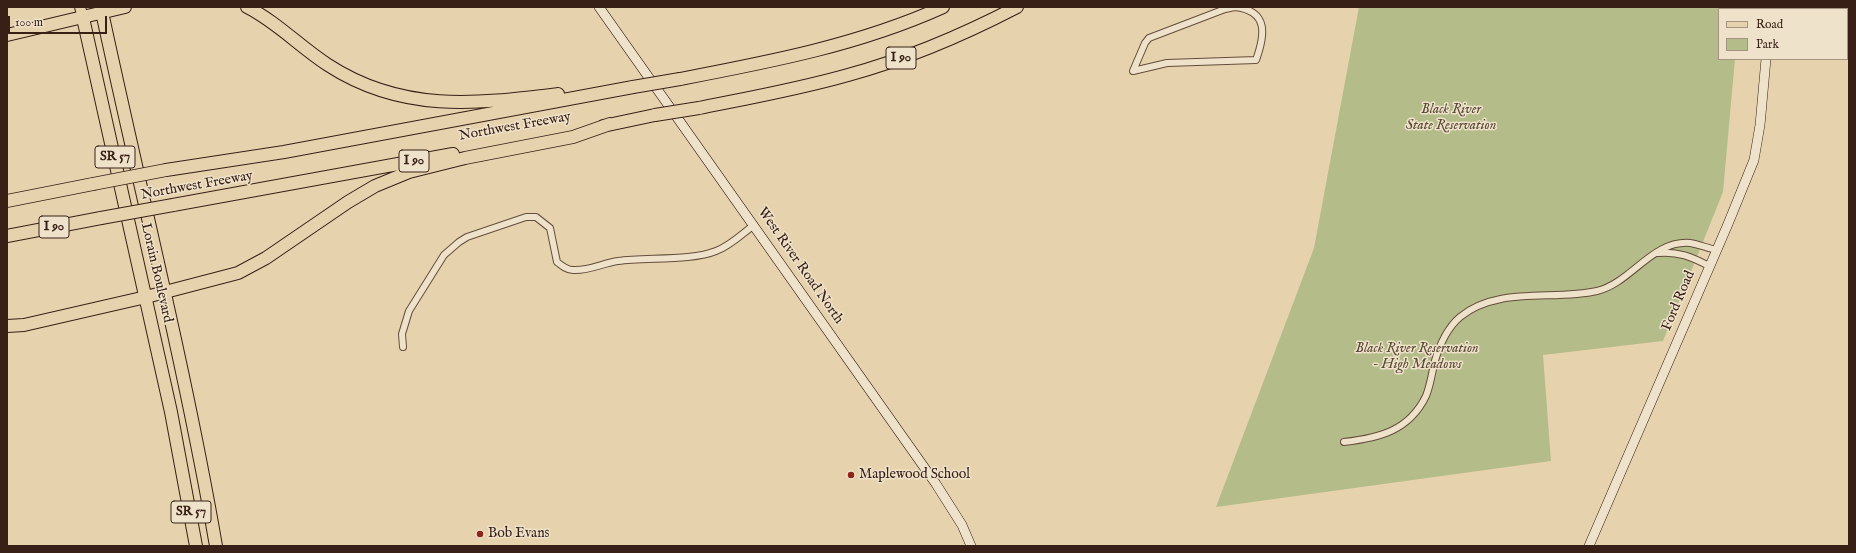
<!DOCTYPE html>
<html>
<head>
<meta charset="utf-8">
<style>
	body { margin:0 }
	#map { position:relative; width:1856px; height:553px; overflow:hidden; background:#e6d3ad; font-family:"IM FELL English",serif }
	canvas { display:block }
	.frame { position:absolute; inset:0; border:8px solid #382017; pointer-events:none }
	.legend { position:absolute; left:1718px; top:8px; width:130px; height:52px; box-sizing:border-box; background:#efe2ca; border:1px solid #a69482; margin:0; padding:5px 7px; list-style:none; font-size:12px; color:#382017 }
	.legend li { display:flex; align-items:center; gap:8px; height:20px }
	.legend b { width:20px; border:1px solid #a69482 }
	.scale { position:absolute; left:8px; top:16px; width:99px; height:18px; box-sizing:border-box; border:2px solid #382017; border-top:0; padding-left:5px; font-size:12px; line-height:14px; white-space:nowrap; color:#382017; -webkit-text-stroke:3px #efe2ca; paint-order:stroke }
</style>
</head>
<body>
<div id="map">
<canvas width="1856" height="553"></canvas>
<div class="frame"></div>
<ul class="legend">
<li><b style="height:5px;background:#e6d3ad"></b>Road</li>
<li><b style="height:11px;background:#b4bc8a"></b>Park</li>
</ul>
<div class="scale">100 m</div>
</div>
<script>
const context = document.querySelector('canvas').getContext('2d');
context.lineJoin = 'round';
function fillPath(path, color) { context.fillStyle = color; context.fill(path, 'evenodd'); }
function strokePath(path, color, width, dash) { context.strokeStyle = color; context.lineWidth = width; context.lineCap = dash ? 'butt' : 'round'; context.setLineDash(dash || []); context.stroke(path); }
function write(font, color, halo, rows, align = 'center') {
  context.font = font + ' "IM FELL English",serif'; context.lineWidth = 3; context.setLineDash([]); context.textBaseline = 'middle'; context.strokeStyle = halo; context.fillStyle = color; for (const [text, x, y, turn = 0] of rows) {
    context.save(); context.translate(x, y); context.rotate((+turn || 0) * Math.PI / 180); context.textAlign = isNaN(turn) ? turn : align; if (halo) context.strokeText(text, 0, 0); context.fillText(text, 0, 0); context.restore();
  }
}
fillPath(new Path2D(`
	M1359,7H1740L1739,9H1719V59H1735L1723,192L1663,341L1543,355L1551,461L1216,507L1314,248Z`), '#b4bc8a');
const street = new Path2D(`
	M1235,7C1269,11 1265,35 1256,60L1167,63L1133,71L1145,43L1149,38L1225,9Z
	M1658,253C1678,251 1692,257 1709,266
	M403,347L402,334L409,311L444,255L459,242L467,237L526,217H536L550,228L557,262C562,266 567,270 573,270C589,271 603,263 618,261C645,257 692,261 716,251C730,246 742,234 754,225
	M1344,442C1379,438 1409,431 1426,396C1430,386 1432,374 1434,364C1439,346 1446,329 1460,317C1497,286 1553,301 1597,291C1631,283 1652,240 1690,243C1698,244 1707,248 1716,250`);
const secondary = new Path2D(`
	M599,7L936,484L962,525L971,546
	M1770,9V7
	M1589,546L1728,224L1754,160L1760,125L1766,59`);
const primary = new Path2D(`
	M80,7L83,18`);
const highway = new Path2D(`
	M247,7C277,22 300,47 328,65C402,113 475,104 558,94
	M102,12C140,190 185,367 216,546
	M83,18L171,412L196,546
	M7,35L125,7
	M680,79C769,62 859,45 943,7
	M699,108C749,98 799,89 848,75C907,59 963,35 1017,7
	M603,126L655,115
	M166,170L284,152L633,87
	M7,201L93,184
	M173,205L453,154
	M7,236L101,218
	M7,326L24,325L146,297L238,273L266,258L348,202L375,186L409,172L465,158L573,137L610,124`);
strokePath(street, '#644d3c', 8);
strokePath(secondary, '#382017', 10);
strokePath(primary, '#382017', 12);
strokePath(highway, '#382017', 14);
strokePath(street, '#efe2ca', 6);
strokePath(secondary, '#efe2ca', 9);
strokePath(primary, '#e6d3ad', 10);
strokePath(highway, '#e6d3ad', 12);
const highwayBridge = new Path2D(`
	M633,87L680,79
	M655,115L699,108
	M93,184L166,170
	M101,218L173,205`);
strokePath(highwayBridge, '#382017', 14, []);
strokePath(highwayBridge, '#e6d3ad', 12);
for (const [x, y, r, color] of [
	[851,475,4,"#8f2418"],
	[480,534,4,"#8f2418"]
]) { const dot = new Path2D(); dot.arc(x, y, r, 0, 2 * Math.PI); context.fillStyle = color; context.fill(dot); strokePath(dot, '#efe2ca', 1.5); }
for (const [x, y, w] of [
	[901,58,30],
	[115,157,40],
	[414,161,30],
	[54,227,30],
	[191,512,40]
]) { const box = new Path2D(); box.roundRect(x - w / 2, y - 11, w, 22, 3); context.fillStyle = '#efe2ca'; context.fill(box); strokePath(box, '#382017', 1); }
write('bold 13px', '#382017', null, [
	["I 90",901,58],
	["SR 57",115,157],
	["I 90",414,161],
	["I 90",54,227],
	["SR 57",191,512]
]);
write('italic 14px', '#574734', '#efe2ca', [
	["Black River",1451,110],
	["State Reservation",1451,126],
	["Black River Reservation",1417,349],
	["- High Meadows",1417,365]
]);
write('14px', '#382017', '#efe2ca', [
	["Northwest Freeway",515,127,-10],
	["Northwest Freeway",197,186,-10],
	["West River Road North",800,266,55],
	["Lorain Boulevard",156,273,77],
	["Ford Road",1679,301,-67]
]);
write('14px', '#382017', '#efe2ca', [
	["Maplewood School",859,475],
	["Bob Evans",488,534]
], 'left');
</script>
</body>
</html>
